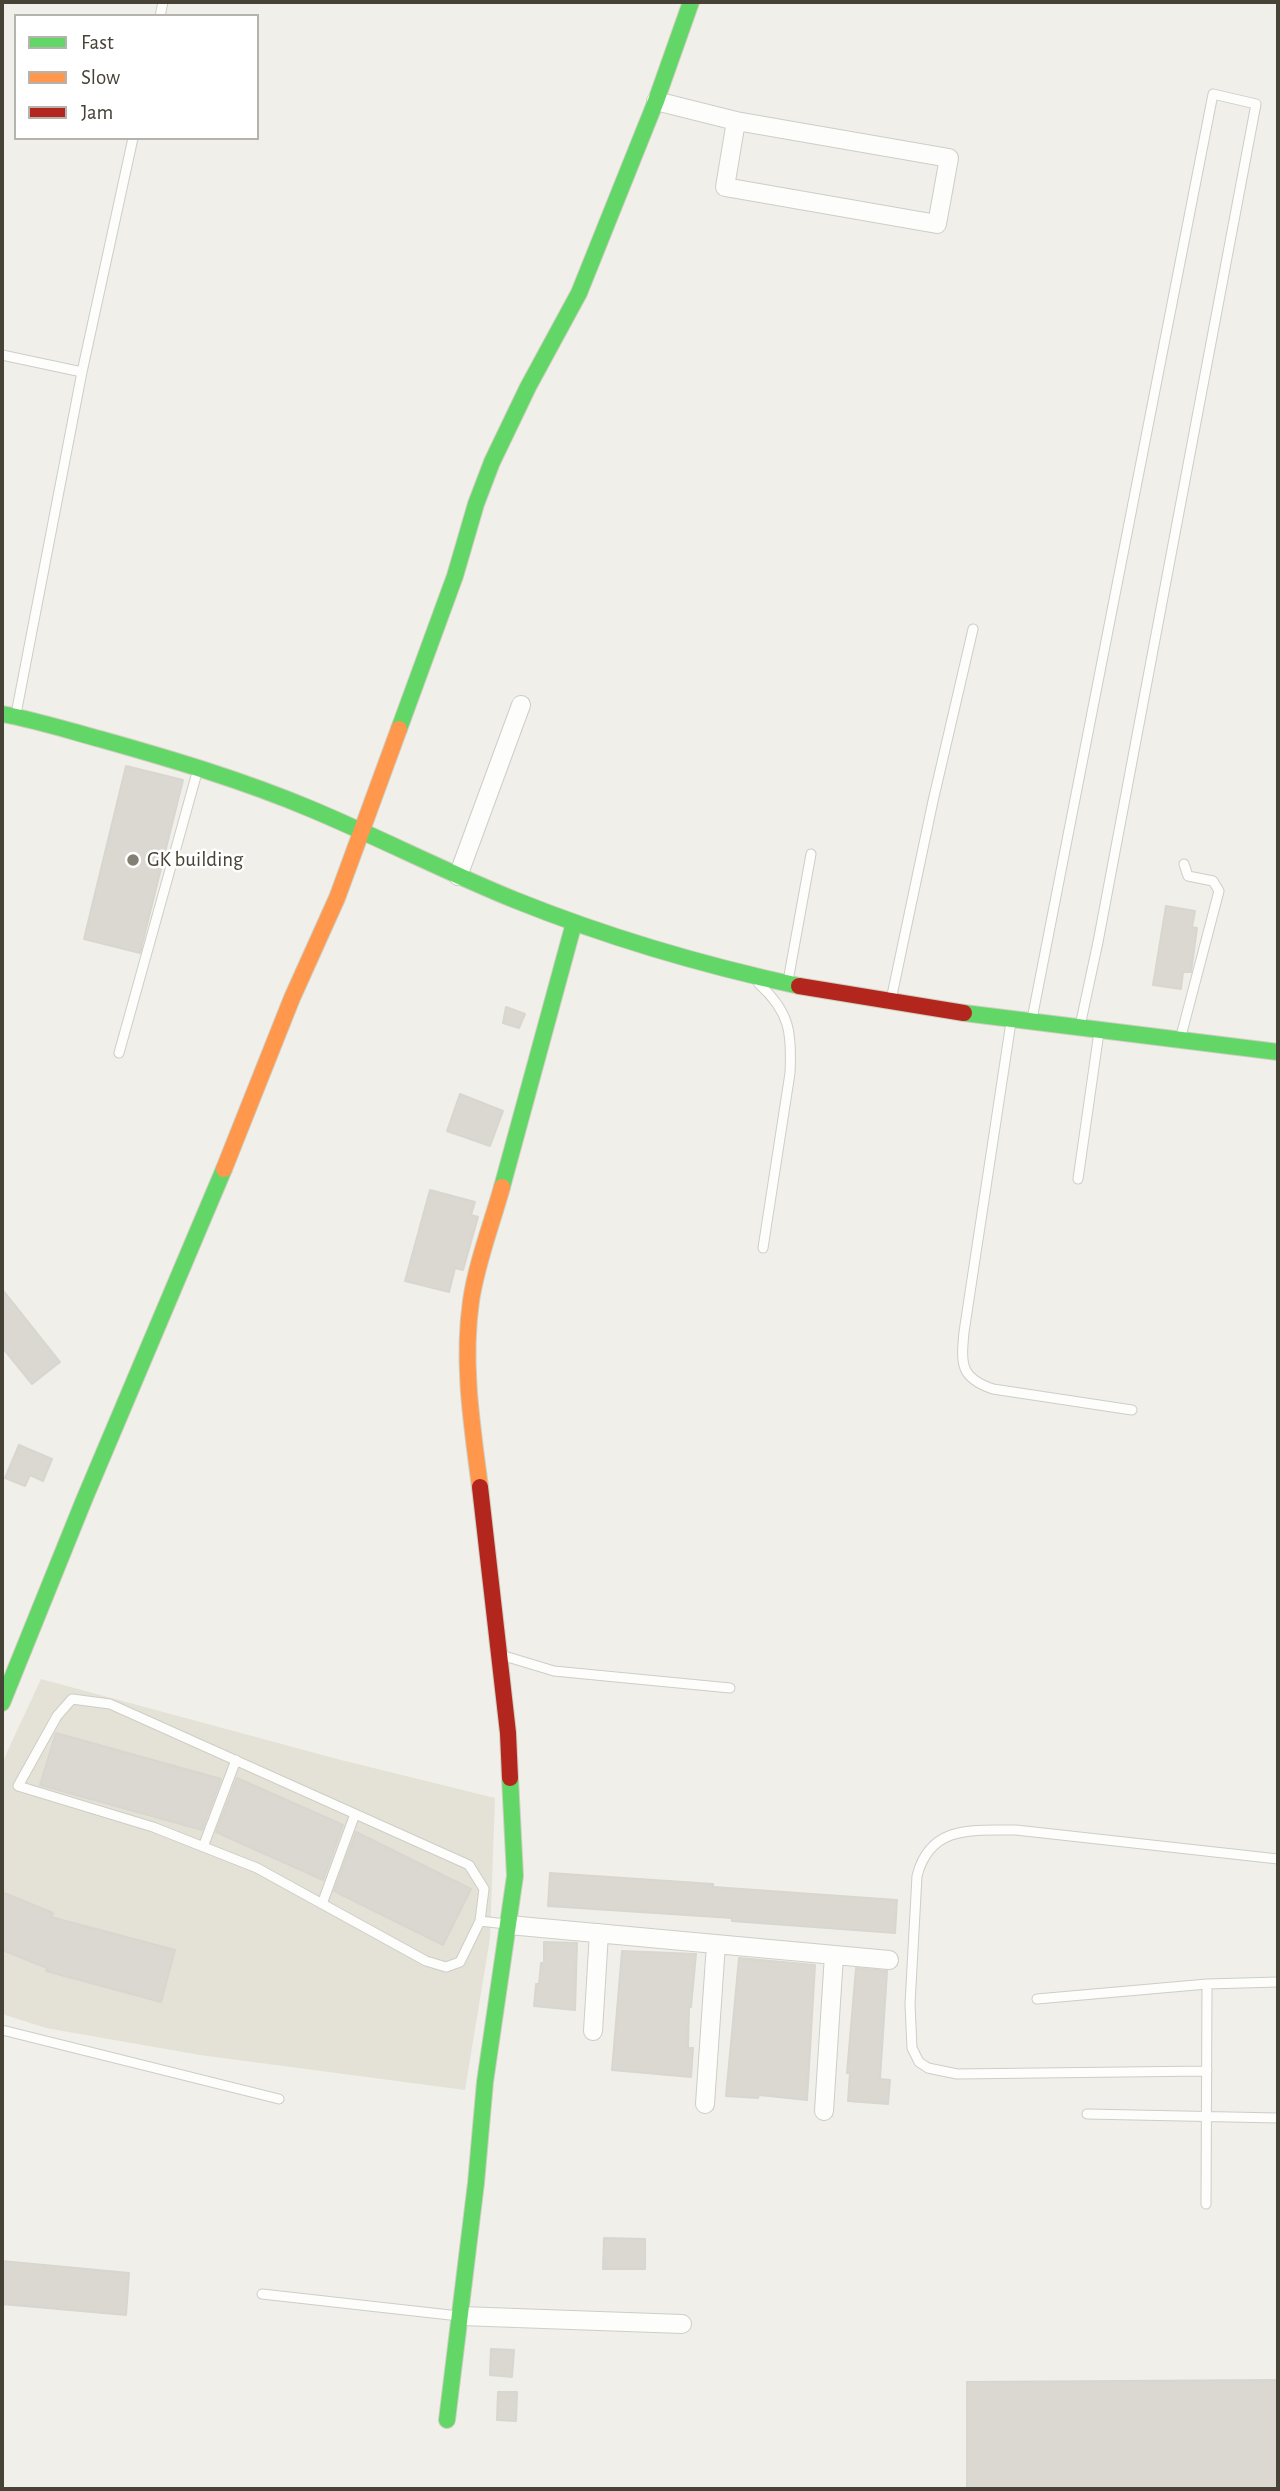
<!DOCTYPE html>
<html>
<head>
<meta charset="utf-8">
<style>
	body { margin:0 }
	#map { position:relative; width:1280px; height:2491px; overflow:hidden; background:#f0efe9; font-family:"Alegreya Sans",sans-serif }
	canvas { display:block }
	.frame { position:absolute; inset:0; border:4px solid #464235; pointer-events:none }
	.legend { position:absolute; left:14px; top:14px; width:245px; height:126px; box-sizing:border-box; background:#fff; border:2px solid #b5b3ae; margin:0; padding:9px 12px; list-style:none; font-size:21px; color:#464235 }
	.legend li { display:flex; align-items:center; gap:14px; height:35px }
	.legend b { width:35px; border:2px solid #b5b3ae }
</style>
</head>
<body>
<div id="map">
<canvas width="1280" height="2491"></canvas>
<div class="frame"></div>
<ul class="legend">
<li><b style="height:9px;background:#63d668"></b>Fast</li>
<li><b style="height:9px;background:#ff974d"></b>Slow</li>
<li><b style="height:9px;background:#b3261e"></b>Jam</li>
</ul>
</div>
<script>
const context = document.querySelector('canvas').getContext('2d');
context.lineJoin = 'round';
function fillPath(path, color) { context.fillStyle = color; context.fill(path, 'evenodd'); }
function strokePath(path, color, width, dash) { context.strokeStyle = color; context.lineWidth = width; context.lineCap = dash ? 'butt' : 'round'; context.setLineDash(dash || []); context.stroke(path); }
function write(font, color, halo, rows, align = 'center') {
  context.font = font + ' "Alegreya Sans",sans-serif'; context.lineWidth = 5; context.setLineDash([]); context.textBaseline = 'middle'; context.strokeStyle = halo; context.fillStyle = color; for (const [text, x, y, turn = 0] of rows) {
    context.save(); context.translate(x, y); context.rotate((+turn || 0) * Math.PI / 180); context.textAlign = isNaN(turn) ? turn : align; if (halo) context.strokeText(text, 0, 0); context.fillText(text, 0, 0); context.restore();
  }
}
fillPath(new Path2D(`
	M41,1679L341,1760L495,1798L490,1938L465,2090L200,2055L46,2028L2,2014V1763Z`), '#e4e2d6');
const building = new Path2D(`
	M126,766L183,780L140,953L84,939Z
	M1166,906L1195,911L1192,927L1197,928L1191,972H1183L1181,989L1153,985Z
	M506,1007L525,1014L519,1028L503,1023Z
	M460,1094L503,1111L490,1146L447,1131Z
	M430,1190L475,1202L471,1215L478,1217L463,1270L455,1268L449,1292L405,1281Z
	M2,1289L60,1362L32,1384L2,1347Z
	M19,1445L52,1459L43,1481L30,1475L25,1486L5,1478Z
	M56,1733L221,1779L202,1830L40,1785Z
	M237,1778L343,1825L323,1880L216,1832Z
	M356,1832L471,1889L443,1945L334,1891Z
	M550,1873L713,1884V1887L897,1900L895,1933L732,1921V1918L548,1906Z
	M2,1892L53,1913L51,1917L175,1950L161,2002L46,1971L47,1968L2,1950Z
	M544,1942L577,1943L575,2010L534,2006L536,1984H539L541,1963H544Z
	M622,1951L696,1954L691,2007H689L688,2048H693L691,2077L612,2070Z
	M739,1958L815,1965L807,2100L759,2095L758,2098L726,2096Z
	M856,1968L887,1971L880,2079L890,2080L888,2104L848,2101L850,2073H847Z
	M604,2238L645,2239V2269H603Z
	M2,2261L129,2273L126,2315L2,2304Z
	M491,2349L514,2350L512,2377L490,2375Z
	M1278,2380V2489H967V2382Z
	M498,2392H517L516,2421L497,2420Z`);
fillPath(building, '#dad8d1');
strokePath(building, '#d8d6cf', 2);
const lane = new Path2D(`
	M160,16L163,2
	M2,355L82,372
	M16,714L82,372L133,138
	M788,981L811,854
	M759,984C790,1012 792,1033 790,1073L763,1248
	M891,1000L933,801L973,629
	M1032,1019L1213,94L1256,104L1098,942L1080,1026
	M1011,1022L964,1332C961,1364 960,1378 993,1389L1132,1410
	M1181,1036L1219,891L1213,881L1188,876L1184,864
	M119,1053L198,769
	M1078,1179L1099,1032
	M501,1655L554,1671L730,1688
	M72,1699L110,1704L469,1865L484,1889L480,1921L460,1962L446,1967L426,1961L257,1868L153,1827L18,1786L57,1716Z
	M203,1847L236,1760
	M322,1904L355,1814
	M480,1921L506,1924
	M1037,1999L1207,1984L1278,1982
	M2,2030L279,2099
	M1207,2071L957,2074L928,2068L919,2062L912,2048L910,2004L917,1876C930,1825 972,1830 1016,1830L1278,1859
	M1087,2114L1278,2118
	M1206,2204L1207,1984
	M262,2294L459,2316`);
const street = new Path2D(`
	M656,101L736,121L725,187L937,224L949,158L736,121
	M458,876L521,705
	M509,1925L889,1960
	M593,2031L599,1933
	M705,2104L716,1944
	M824,2111L834,1955
	M461,2316L682,2324`);
const fast = new Path2D(`
	M2,714C35,720 67,730 100,739C171,759 242,780 311,809C380,838 446,872 515,900C607,937 702,965 799,986
	M399,729L455,576L476,504L492,462L528,387L579,293L656,101L691,2
	M964,1013L1278,1052
	M502,1187L574,923
	M2,1703L84,1500L224,1169
	M447,2420L476,2183L485,2082L515,1876L510,1778`);
const slow = new Path2D(`
	M224,1169L292,998L337,898L399,729
	M480,1487C472,1426 462,1363 471,1301C476,1265 492,1223 502,1187`);
const jam = new Path2D(`
	M799,986L964,1013
	M480,1487L508,1733L510,1778`);
strokePath(lane, '#cecdc6', 11);
strokePath(street, '#cecdc6', 20);
strokePath(fast, '#cfcec0', 18);
strokePath(slow, '#cfcec0', 18);
strokePath(jam, '#cfcec0', 18);
strokePath(lane, '#fdfdfc', 9);
strokePath(street, '#fdfdfc', 18);
strokePath(fast, '#63d668', 16);
strokePath(slow, '#ff974d', 16);
strokePath(jam, '#b3261e', 16);
for (const [x, y, r, color] of [
	[133,860,7,"#827f74"]
]) { const dot = new Path2D(); dot.arc(x, y, r, 0, 2 * Math.PI); context.fillStyle = color; context.fill(dot); strokePath(dot, '#fff', 2.5); }
write('21px', '#464235', '#fff', [
	["GK building",147,860]
], 'left');
</script>
</body>
</html>
